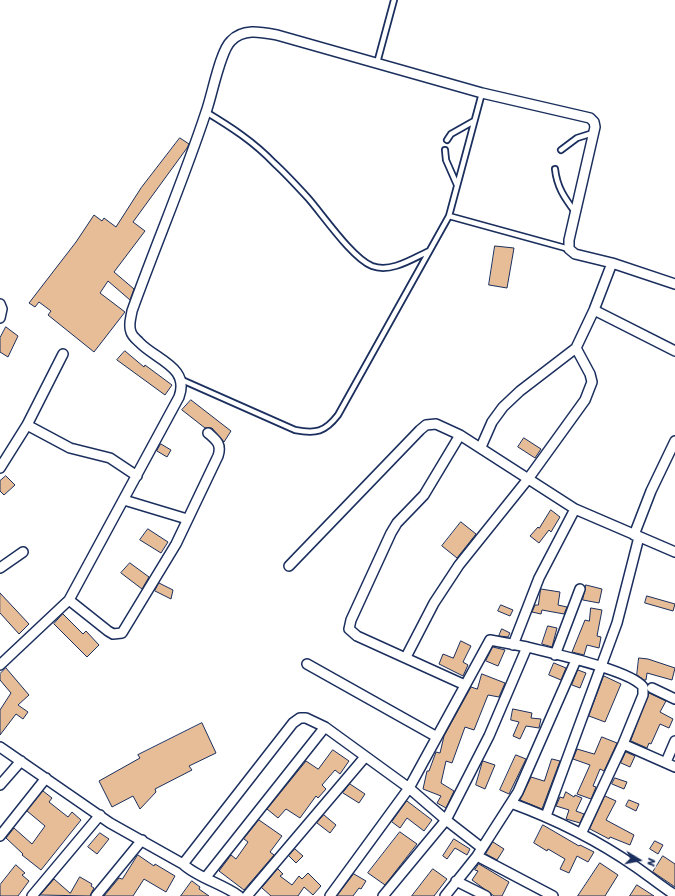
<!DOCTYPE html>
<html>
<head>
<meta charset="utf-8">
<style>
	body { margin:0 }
	#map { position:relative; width:675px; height:896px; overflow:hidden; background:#fff; font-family:Sriracha,sans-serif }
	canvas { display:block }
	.north { position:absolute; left:619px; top:840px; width:40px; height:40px; -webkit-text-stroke:3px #fff; paint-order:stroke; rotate:100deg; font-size:11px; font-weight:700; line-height:16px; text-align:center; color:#1b2f5e }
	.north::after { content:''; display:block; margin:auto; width:14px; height:18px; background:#1b2f5e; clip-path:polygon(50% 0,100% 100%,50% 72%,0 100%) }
</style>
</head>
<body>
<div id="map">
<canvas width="675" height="896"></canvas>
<div class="north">N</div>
</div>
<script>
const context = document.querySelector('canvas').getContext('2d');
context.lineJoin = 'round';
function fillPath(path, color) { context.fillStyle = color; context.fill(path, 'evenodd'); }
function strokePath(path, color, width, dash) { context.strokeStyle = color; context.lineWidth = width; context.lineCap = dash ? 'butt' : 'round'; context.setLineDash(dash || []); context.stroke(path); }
const building = new Path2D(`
	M180,138L189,144L187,148L133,222L145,231L114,272L134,289L130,300L108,281L100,293L125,312L94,352L48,315L51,311L39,302L35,307L29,303L76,242L94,215L102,221L104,218L116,227L141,188Z
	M495,246L514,248L507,288L489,285Z
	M6,327L18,336L8,357L0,352V338Z
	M125,351L144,367L145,365L172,385L165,395L117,360Z
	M191,400L231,431L224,442L212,428H205L182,410Z
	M524,438L541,449L535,458L518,447Z
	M161,444L171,450L167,457L157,451Z
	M6,476L15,485L4,495L0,491V481Z
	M551,510L560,517L551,532L549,530L539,543L530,536L538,527L539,528Z
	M461,522L476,534L457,558L442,546Z
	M148,529L168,542L161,553L140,540Z
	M130,563L149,577L142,589L121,573Z
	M159,583L173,590L171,599L155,591Z
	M586,585L602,589L599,603L583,600Z
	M541,589L560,592L558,605L567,607L564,614L542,610L541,614L532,612L535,605H538Z
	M0,593L29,624L19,634L0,613Z
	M647,596L675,604L673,611L645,603Z
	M501,605L513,610L510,616L498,611Z
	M591,608L602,610L597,636L601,637L599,648L587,645L584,655L572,652L585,620L589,621Z
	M63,614L83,634L86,631L99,645L87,657L54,624Z
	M548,626L557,628L552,647L542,644Z
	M502,629L510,633L508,637L499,636Z
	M461,641L471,646L463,662L468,665L463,676L439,664L443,654L453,658Z
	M493,647L505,650L498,666L486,661Z
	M639,658L648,659L675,668L672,680L647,673L646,680H644L637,675Z
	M554,663L566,668L561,680L549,675Z
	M6,668L29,695L18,705L28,712L23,719L16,714L0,735V710L11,693L0,680V674Z
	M578,670L586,673L580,688L572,685Z
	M482,674L505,683L499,697L488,695L474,730L465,727L452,763L446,761L441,783L454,791L446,808L437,803L441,796L423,789L427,771H429L436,752L440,753L444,736L471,687L477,689Z
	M604,676L621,684L605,722L589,716Z
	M649,693L666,701L660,712L673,719L669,728L660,724L651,744L649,743L647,748L631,741Z
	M513,709L532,713L531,718L541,719L539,728L526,726L520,739L513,736L519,722L511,720Z
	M202,723L216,753L189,766L192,770L155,789L156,792L140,809L133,796L112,807L99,781L140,758L138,755Z
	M602,737L617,743L604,771L600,769L593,786L596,787L591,799L577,794L590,765L573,759L577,749L594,754Z
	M333,750L349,761L340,774L335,770L322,785L326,789L318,798L316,796L300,818L286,809L278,818L267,809L306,761L318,769Z
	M626,752L635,756L630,767L621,763Z
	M516,755L526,759L509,794L500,790Z
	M552,759L560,761L542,809L520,800L531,777L544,781Z
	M483,761L495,765L485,789L476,785Z
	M615,778L627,782L624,789L612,784Z
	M350,784L365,794L359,803L343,793Z
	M43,791L52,798L49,802L68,817L72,812L81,820L41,870L22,855L23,854L6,838L14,828L32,844L45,826L27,811Z
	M566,792L574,797L575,795L582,798L576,811L584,814L580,823L566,819L569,810L556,806L560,797L563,798Z
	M605,796L616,801L606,820L634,835L630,845L610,837L609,839L590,829Z
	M629,800L639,804L636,811L626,806Z
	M407,801L432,820L424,831L407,818L400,828L392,822Z
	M324,815L336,825L330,833L317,823Z
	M259,820L282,836L270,852L274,855L244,890L219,871L231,855L236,859L248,842L244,839Z
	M543,825L579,846L580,845L594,852L588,862L577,856L569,873L560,869L565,859L548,849L547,851L534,843Z
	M400,832L417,844L385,885L368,873Z
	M100,833L109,839L97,854L88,847Z
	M454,839L470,849L467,855L455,848L447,859L443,856Z
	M655,841L663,845L658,854L650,849Z
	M493,842L504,849L497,860L486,854Z
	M295,849L303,856L296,863L289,856Z
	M138,855L154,866L155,864L175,876L166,892L144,879L133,896H104L119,878L122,879Z
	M663,856L675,864V887L653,872Z
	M600,863L618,875L605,896H578Z
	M479,864L509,882L502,896H494L472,880L478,871L475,870Z
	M16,865L25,873L22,875L29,881L18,896H0V885Z
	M278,869L283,874L280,876L292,885L299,876L302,879L308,873L321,886L313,895L304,887L298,896H271L262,888Z
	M433,869L447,879L434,896H412Z
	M354,874L366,881L361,889L359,888L353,896H337Z
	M80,877L92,884L91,886L94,888L90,896L40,895L54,879L70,893Z
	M192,881L200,887L199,889L209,896H181Z
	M637,885L654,896H630Z`);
fillPath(building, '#e6bd96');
strokePath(building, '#1b2f5e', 1);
const service = new Path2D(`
	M377,63L394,0
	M206,112C231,127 254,142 274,163C286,174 297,186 308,198C323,215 352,258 372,266C391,273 412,259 429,251
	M447,140L451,134L474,121
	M445,150L446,160L457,185
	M561,150L577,138L593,133
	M555,169C557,187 564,197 575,212
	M449,216L569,249
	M182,380L295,430C316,434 325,432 338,415L449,216L482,93`);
const minor = new Path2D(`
	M0,304L2,309L0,318
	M594,310L675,351
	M27,425L70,448L110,458L137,476
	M460,435L424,495L397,523L391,533L351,620L349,629L357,636L465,685
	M481,447L492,422L503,407L520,391L576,348L594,310L612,263
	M0,468L27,425L63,354
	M124,500L187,519
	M634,535L651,491L675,441
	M289,566L420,430L426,425L436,424L460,435L575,509
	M0,568L23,552
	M69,600L108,631L113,634L122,633L176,544L218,456C222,444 216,440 208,433
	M513,645L539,578L575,509L675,552
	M527,647C550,653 631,670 643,687V695L623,744L581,834
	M555,655L580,589
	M406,657L434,603L459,565L528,479L585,400L592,382L590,374L576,348
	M307,664L437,737
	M0,665L69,600L179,397C190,367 156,360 139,342C136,339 132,336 131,332C128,325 131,318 132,311C156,244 184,179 206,112C212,96 220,51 231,41C243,28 261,32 277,35L482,93L590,118L594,122L595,127L569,240V249L575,254L612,263L675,284
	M652,688L675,699
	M623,744L675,767
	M0,747L110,823L183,864C196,877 223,884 239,896
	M666,762L675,741
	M0,785L21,761
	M511,803C555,819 597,840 636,867C649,876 661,886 675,895
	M546,816L617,623L639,537
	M0,836L46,778
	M477,856L553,896
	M183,864L293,723L300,718H306L325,727L409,788L446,820L383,896
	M206,877L325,727
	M456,881L486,896
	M32,896L100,815
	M96,896L142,840
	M247,896L365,757
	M330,896L409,788L490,640L527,647L489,736L446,820L482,848
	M445,896L477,856L518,792L576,660`);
strokePath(service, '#1b2f5e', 8);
strokePath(minor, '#1b2f5e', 12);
strokePath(service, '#fff', 4.5);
strokePath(minor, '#fff', 9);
</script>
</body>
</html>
